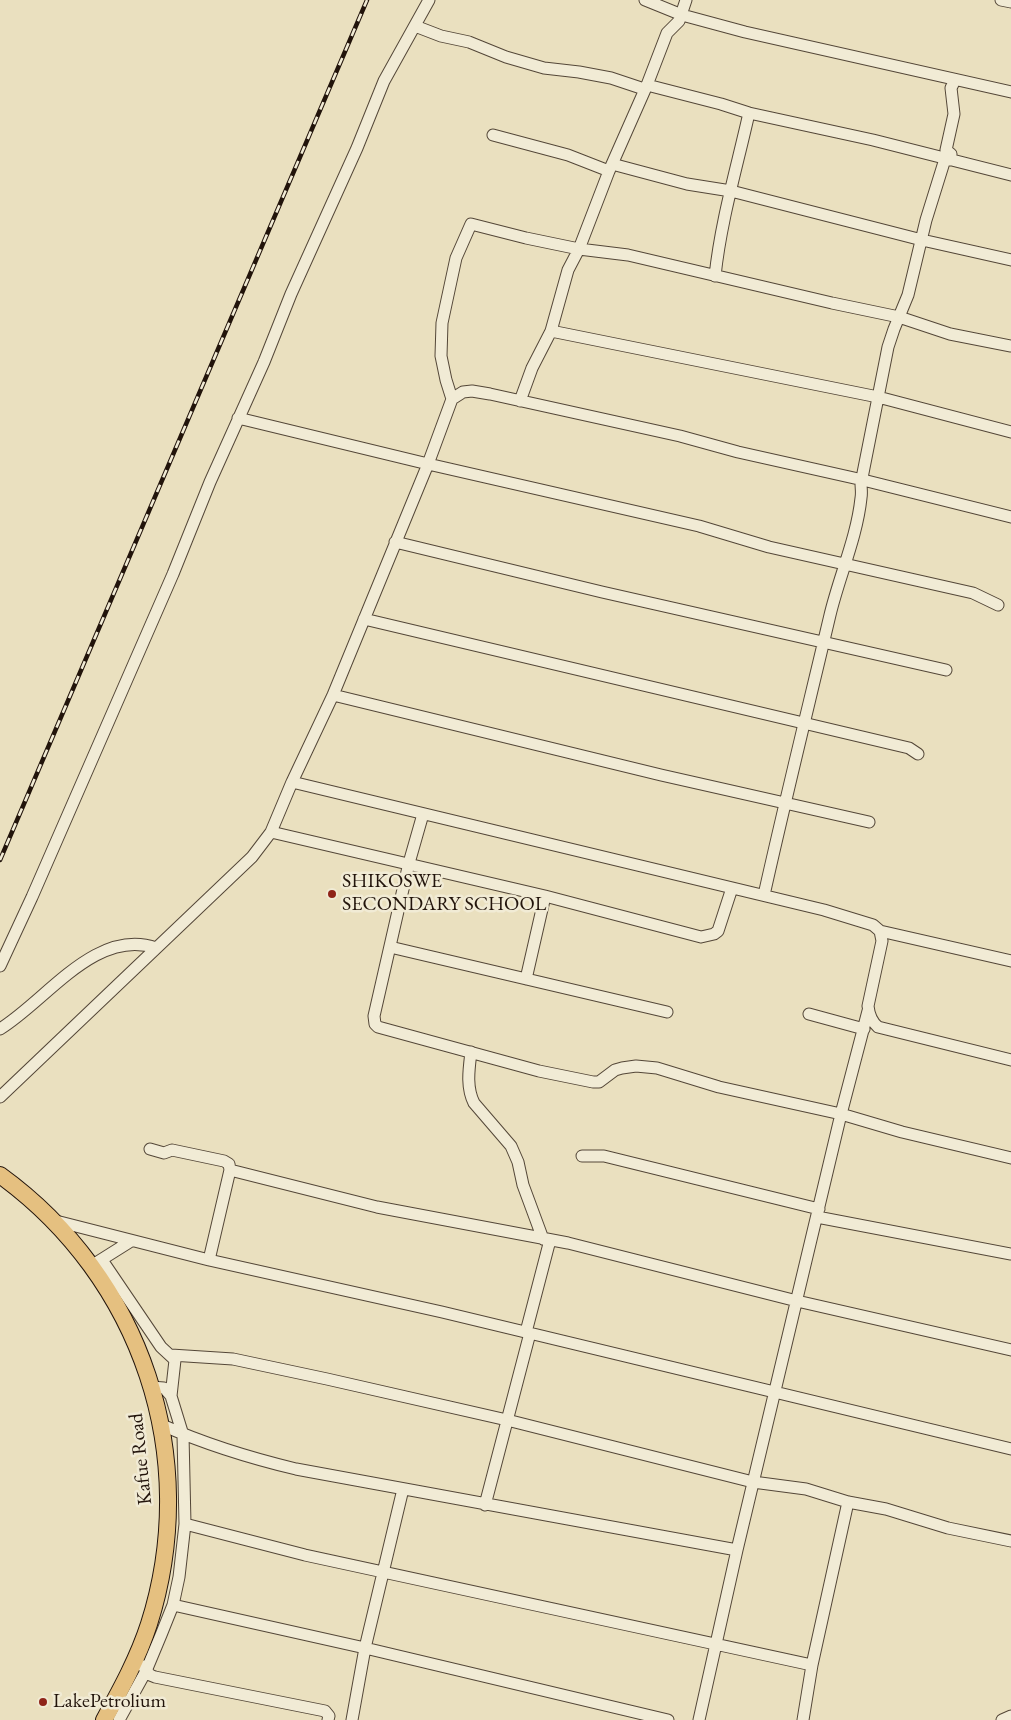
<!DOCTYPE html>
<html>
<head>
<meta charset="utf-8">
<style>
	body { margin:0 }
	canvas { display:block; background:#eae0bf }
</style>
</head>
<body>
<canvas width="1011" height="1720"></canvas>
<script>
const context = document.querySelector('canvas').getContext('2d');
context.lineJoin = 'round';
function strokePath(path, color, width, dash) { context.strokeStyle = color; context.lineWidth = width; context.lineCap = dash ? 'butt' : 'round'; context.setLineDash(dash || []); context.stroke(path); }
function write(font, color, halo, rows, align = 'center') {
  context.font = font + ' "EB Garamond",serif'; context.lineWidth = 5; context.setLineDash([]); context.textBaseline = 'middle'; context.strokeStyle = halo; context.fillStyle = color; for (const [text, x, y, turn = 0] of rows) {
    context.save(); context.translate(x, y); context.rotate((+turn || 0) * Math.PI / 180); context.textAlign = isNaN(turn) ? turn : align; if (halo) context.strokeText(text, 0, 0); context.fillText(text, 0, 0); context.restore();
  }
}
const minor = new Path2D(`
	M645,0L682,15L745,32L1011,92
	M1001,0L1011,2
	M415,26L441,36L469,42L506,57L544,68L579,72L611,78L644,89
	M647,85L721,104L749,113L873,140L1011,175
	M493,135L568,155L609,171
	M950,160L951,154L946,150L954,114L951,88L955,80
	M612,164L687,184L731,191L922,240L1011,260
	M715,276C721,220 737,167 749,113
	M551,331L878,397L1011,432
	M452,399L446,380L441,356L442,323L456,258L471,224L526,238L579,249L628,255L832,303L899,317L950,334L1011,346
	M520,401L532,368L551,331L568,270L579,249L609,171L647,85L667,33L679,21L686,0
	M238,418L428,464L699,526L769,547L973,593L998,605
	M395,542L602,592L946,670
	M364,619C545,663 728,704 909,748L918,754
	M333,695L661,775L869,822
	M292,782L333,695L428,464L452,399L463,392L472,391L490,394L680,436L738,452L863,480L1011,517
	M423,814L409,863L374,1016L375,1024L378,1027L539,1071L593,1082H599L615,1070L622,1068L636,1066L657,1068L719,1087L841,1114L902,1132L1011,1158
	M271,832L545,896L701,937L714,934L718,931L732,888
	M764,895C785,801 808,708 830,615C839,577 857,537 861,498C862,493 861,488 861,483L888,347L894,329L908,295L926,220L945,159
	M880,931L1011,961
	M390,947L667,1012
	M0,966L32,897L173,574L210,482L264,362L291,294L357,148L384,81L429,0
	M526,979L545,896
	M809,1014L864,1029
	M0,1029C46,1001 96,927 156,948
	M471,1052C469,1069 466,1087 474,1103L511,1146L518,1162L523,1185L543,1239
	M0,1097L252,857L271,832L292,782L824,910L873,925L880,931L882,941L868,1006C869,1015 872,1022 878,1027L1011,1060
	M150,1149L164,1153L172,1150L224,1161L229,1164L230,1170L209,1260
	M582,1156H604L819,1209
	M230,1170L377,1207L568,1243L797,1301L1011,1350
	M817,1217L1011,1254
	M52,1220L209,1260L442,1312L1011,1449
	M102,1260L161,1347L175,1360L171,1396
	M96,1263L131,1241
	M526,1332L550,1240
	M171,1355L233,1359L327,1379L507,1420L753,1482L806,1489L848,1502L886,1509L948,1528L1011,1541
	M162,1425C205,1444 250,1458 296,1469L737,1550
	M485,1505L530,1333
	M185,1524L305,1555L812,1665
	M173,1605L365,1648L668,1720
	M143,1666L150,1675L155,1677L325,1711L329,1716L328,1720
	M119,1720L146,1671L161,1635L173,1605L179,1577L185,1524L183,1435L171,1396L164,1388L151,1387
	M352,1720L365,1648L403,1489
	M699,1720L737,1550L841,1114L868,1011
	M803,1720L812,1665L848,1502
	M1002,1720L1011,1716`);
const highway = new Path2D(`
	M0,1175C142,1278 202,1457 149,1624C138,1658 121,1689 104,1720`);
strokePath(minor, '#544738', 13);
strokePath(highway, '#22140b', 18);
strokePath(minor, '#f1ebd5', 11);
strokePath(highway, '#e5c080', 16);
const rail = new Path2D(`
	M0,860L367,0`);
strokePath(rail, '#22140b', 4.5);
strokePath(rail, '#f1ebd5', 2.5, [8]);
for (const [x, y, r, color] of [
	[332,894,5,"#8f2418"],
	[43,1702,5,"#8f2418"]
]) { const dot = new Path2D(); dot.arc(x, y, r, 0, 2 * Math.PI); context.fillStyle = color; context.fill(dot); strokePath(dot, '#f1ebd5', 2); }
write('20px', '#22140b', '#f1ebd5', [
	["SHIKOSWE",342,882],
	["SECONDARY SCHOOL",342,905],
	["LakePetrolium",53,1702]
], 'left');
write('20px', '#22140b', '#f1ebd5', [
	["Kafue Road",141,1459,-96]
]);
</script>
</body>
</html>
